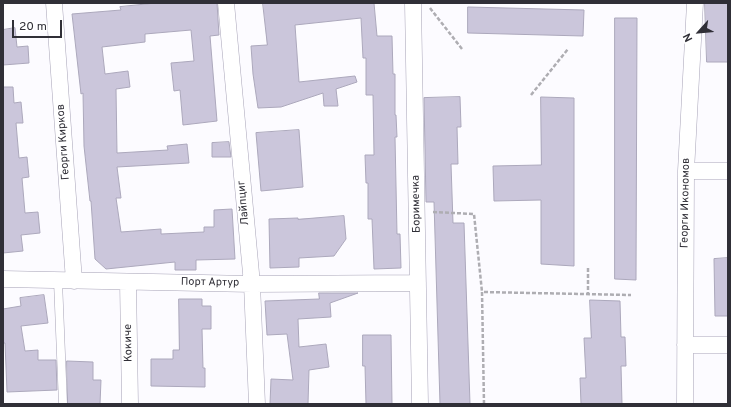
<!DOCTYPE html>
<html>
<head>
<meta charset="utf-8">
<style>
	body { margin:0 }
	#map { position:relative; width:731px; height:407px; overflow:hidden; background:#fcfbff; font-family:Overpass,sans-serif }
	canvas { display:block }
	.frame { position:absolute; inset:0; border:4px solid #302f37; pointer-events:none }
	.north { position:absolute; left:679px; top:12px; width:40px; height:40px; -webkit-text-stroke:3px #fff; paint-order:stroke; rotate:243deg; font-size:11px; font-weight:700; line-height:16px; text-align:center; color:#302f37 }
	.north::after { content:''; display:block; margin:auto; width:14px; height:18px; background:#302f37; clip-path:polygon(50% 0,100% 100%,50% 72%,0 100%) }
	.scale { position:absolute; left:12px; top:20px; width:50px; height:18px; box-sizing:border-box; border:2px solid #302f37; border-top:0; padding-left:5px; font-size:12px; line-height:14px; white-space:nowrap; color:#302f37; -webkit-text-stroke:3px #fff; paint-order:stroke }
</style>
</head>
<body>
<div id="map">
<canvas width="731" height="407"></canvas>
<div class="frame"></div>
<div class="north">N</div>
<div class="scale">20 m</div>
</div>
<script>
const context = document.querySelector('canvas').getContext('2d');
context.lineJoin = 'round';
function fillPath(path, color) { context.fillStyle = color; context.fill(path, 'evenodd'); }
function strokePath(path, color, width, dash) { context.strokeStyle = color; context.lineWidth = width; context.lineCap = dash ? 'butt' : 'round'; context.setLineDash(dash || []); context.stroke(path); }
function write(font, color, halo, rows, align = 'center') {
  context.font = font + ' Overpass,sans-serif'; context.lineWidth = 3; context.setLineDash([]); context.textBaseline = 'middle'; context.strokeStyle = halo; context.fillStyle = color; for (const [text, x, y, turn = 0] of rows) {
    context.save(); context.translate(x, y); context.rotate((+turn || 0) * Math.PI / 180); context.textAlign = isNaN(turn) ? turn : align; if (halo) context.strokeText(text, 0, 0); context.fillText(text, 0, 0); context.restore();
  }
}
const building = new Path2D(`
	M156,3H217L219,35L210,36L217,121L183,125L180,90L174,91L171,63L194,61L191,30L145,34V42L102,47L105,74L128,71L130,87L116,89L117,153L168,150L167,146L187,144L189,163L117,167L121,198H116L121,232L161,229V234L204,232V227H214V210L232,209L235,259L196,260V270H175V262L106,269L95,259L91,201H90L84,146L83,93L81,94L72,14L121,10L120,7Z
	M263,3H374L377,36H392L393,74H395V115H396L397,137H395L397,234H400L401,268L374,269L372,219H368V183H366L365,155H374L373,95H366V58H363L361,18L295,25L299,82L355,76L357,82L336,89L338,106H324L323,93L281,107L258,108L253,74L251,46L267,45Z
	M705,3H728V62H707Z
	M468,7L584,10L583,36L468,33Z
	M615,18H637L636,280L615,279Z
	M15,28L17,47L28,46L29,63L3,65V30Z
	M3,87H13L14,103L21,102L23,123H16L19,158L27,157L29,177L22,178L25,213L38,212L40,233L21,235L23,251L3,253Z
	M460,97L461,127H457L458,164H451L453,223H464L470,404H440L434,202H426L424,98Z
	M541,97L574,98V266L541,264V200L494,201L493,166L541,165Z
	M299,130L303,187L261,191L256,133Z
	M229,142L231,157H212V143Z
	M344,216L346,239L334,256L299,258V267L270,268L269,219L298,218V219Z
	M728,258V316H715L714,259Z
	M319,293H358L330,303L331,317L298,319L299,347L326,344L329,367L309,370L308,404H270L271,379L293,380L287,334L267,335L265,301L319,299Z
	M44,295L48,323L21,326L25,351L38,350V360H56L57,390L7,392L5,343H3V309L21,306L20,298Z
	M179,299H202V306H211V329H202L203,368H205V387L151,386V359H173V350H179Z
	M590,300L620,301L621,337H625L626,366H621L622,404H581L580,378H586L584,338H591Z
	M363,335H391L392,404H366L365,366H363Z
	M67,361L93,362V380H101L100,404H68Z`);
fillPath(building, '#cbc6db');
strokePath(building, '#aca8bc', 1);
const lane = new Path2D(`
	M58,281L63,404`);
const street = new Path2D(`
	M54,3L74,281
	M226,3L252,284L257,404
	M413,3L420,404
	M686,171H728
	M3,279L252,284L418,283
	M128,282L130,404
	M685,345H728
	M685,404L686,171L695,3`);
strokePath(lane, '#a7a3b7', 9);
strokePath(street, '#a7a3b7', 17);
strokePath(new Path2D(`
	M430,8L462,49
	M531,95L568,49
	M433,212L474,214L482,292
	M588,268V294
	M484,404L482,292L631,295`), '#aeadb2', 2.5, [4, 2]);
strokePath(lane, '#fff', 8);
strokePath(street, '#fff', 16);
write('11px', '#302f37', '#fff', [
	["Георги Кирков",64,142,-94],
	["Лайпциг",244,203,-95],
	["Георги Икономов",686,203,-89],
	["Боримечка",417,204,-91],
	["Порт Артур",210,283,1],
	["Кокиче",129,343,-91]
]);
</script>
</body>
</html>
